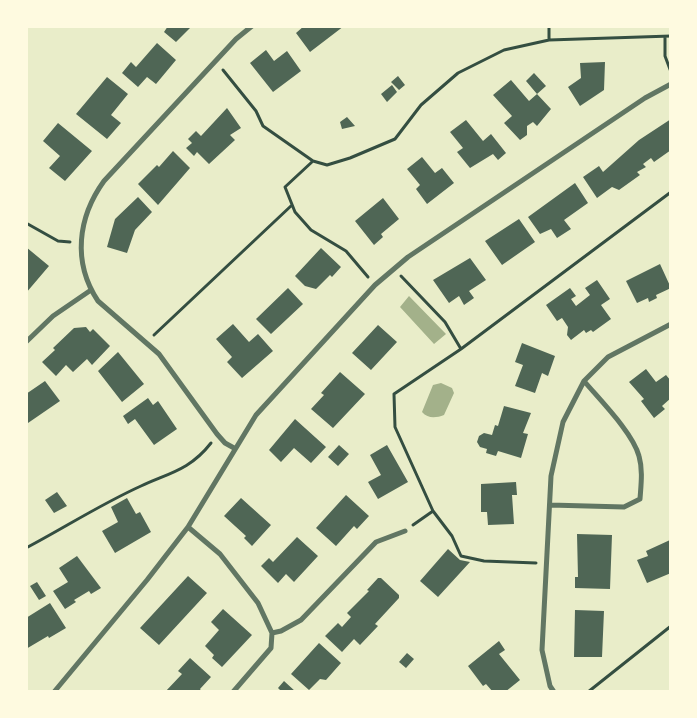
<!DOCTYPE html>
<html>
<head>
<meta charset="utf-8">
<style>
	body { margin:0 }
	#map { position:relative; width:697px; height:718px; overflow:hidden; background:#e9edc9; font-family:"Alegreya Sans",sans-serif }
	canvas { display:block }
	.frame { position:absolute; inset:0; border:28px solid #fefae0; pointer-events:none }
</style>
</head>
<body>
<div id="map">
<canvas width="697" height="718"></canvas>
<div class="frame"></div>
</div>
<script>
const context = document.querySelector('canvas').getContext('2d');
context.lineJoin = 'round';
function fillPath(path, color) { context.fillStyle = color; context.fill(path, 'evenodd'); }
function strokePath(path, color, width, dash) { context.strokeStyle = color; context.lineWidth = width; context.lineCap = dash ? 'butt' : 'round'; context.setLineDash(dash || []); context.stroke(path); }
fillPath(new Path2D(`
	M409,296L446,334L434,344L400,307Z
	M441,383L452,388L454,393L444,415C436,418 428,419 422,412L433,385Z`), '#a3b18a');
fillPath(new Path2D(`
	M168,26H192L176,42L164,32Z
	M304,26H344L310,52L296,33Z
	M157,43L176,60L156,84L147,77L138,87L122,73L131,62L136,67Z
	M266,50L274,61L287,51L301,71L273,92L250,63Z
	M605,62L604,90L580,106L568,87L581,78L580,63Z
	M534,73L546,86L537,94L526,81Z
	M398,76L405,85L399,90L391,82Z
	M107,77L128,94L111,115L121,123L107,139L76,114Z
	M511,80L529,101L537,94L551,109L537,126L533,122L527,126V135L520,140L504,123L512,116L493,95Z
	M392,85L397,92L387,102L381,94Z
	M227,108L241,128L230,135L235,140L209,164L197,152L194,156L186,148L192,143L188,139L196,131L201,136Z
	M347,117L355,126L342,129L340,122Z
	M671,119V150L654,162L651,158L643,164L646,167L637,172L640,175L619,190L612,187L597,198L583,177L599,166L603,172L639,140Z
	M466,120L483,141L491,134L506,153L498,160L493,154L470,168L457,152L463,148L450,132Z
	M58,123L92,151L65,181L49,168L60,156L43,141Z
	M173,151L190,168L158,205L138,184L157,165L159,167Z
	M422,157L435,173L442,168L454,183L427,204L416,189L420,185L407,169Z
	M575,183L588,203L564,220L571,229L557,238L551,229L540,234L528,217Z
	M138,197L152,212L135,230L127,253L107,247L115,219Z
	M383,198L399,219L381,234L383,237L374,245L355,221Z
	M519,219L535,242L502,265L485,241Z
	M26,247L49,266L26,293Z
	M321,248L341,267L332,277L330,275L316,289L305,286L295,276Z
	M470,258L486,280L469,291L474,298L464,305L459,296L449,303L433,280Z
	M660,264L671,288L656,295L657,298L649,302L648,298L637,303L626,281Z
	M597,280L610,299L601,305L611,319L593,332L591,330L586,333L584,330L571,340L567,335L568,327L562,318L557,321L546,305L570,288L576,296L571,299L576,306L590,295L585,288Z
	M288,288L303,304L271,334L256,319Z
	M233,324L249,342L258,334L273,351L242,378L227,362L232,357L216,339Z
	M378,325L397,342L371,370L352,353Z
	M86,327L90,332L93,329L110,346L92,365L87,359L73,372L66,365L56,376L42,362L55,350L53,348L74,328Z
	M522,343L555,356L548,376L542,373L535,393L515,386L523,365L515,362Z
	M118,352L144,384L122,402L98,371Z
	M646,369L656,382L666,375L671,381V398L662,406L665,409L654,418L641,401L644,399L629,382Z
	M340,372L365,394L333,428L311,409L324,395L321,393Z
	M45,381L60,401L28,423L26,394Z
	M148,398L153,405L158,401L177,429L154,445L135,419L128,424L123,416Z
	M504,406L531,413L523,433L528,434L521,458L498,451L496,456L486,453L487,449L480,447L477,442L479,436L484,433L492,435L495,425L498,426Z
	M295,419L326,447L311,463L294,448L281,462L269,450Z
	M339,445L349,454L338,466L328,457Z
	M387,445L408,482L378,499L368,482L381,475L370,455Z
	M516,482L517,495H512L514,524L488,525L487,512H481V484Z
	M57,492L67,506L54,513L45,500Z
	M346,495L369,516L357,529L354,526L336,546L316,528Z
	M127,498L136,514L140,512L151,532L115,553L102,531L118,522L111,507Z
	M241,498L271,525L252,546L244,538L246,536L224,516Z
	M577,534L612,535L610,589L575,588V577H578Z
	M297,537L318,556L294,582L286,574L278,583L261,566L269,558L273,562Z
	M670,540L671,573L647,583L637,560L648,556L646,551Z
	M448,549L460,560L470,562L438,597L420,581Z
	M77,556L101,588L91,594L89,591L74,600L76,602L65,609L53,591L68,582L59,568Z
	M188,576L207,593L159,645L140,628Z
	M378,578H381L399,595V598L375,624L378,626L360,645L354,639L342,652L325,636L338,623L342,627L351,617L347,613L369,591L367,590Z
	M37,582L46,596L39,600L30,586Z
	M50,603L66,628L49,638L48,636L26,649V618Z
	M223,609L252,635L222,667L212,658L214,655L205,646L219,630L211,622Z
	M575,610L604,611L602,657H574Z
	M499,641L505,650L499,654L520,680L505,692H493L486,684L483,686L468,666Z
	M319,643L341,663L326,680L320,679L309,690L291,674Z
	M407,653L414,659L406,668L399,662Z
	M190,658L211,677L200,689L202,692H165L182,674L178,671Z
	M284,681L296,692H278L280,690L278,688Z`), '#4f6655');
strokePath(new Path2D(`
	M549,26V40
	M665,37V56L671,72
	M223,70L256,111L263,126L313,161L327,165L350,158L395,139L421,105L458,73L504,50L549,40L671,36
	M313,161L285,187L295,212L311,230L346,251L368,277
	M26,223L58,241L70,242
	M401,276L445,322L461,349L671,192
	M154,335L292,205
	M433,511L395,427L394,394L461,349
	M413,525L433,511L452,536L461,556L484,561L536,563
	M26,548C64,528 101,504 141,486C169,473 190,470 211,443
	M588,692L671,626`), '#344e41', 3);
strokePath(new Path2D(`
	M26,342L53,316L91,290
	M234,448L225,443L217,434L159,354L98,301C72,262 78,217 104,181L236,39L252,26
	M550,505L624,507L640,499C641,485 643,470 639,456C633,433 600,400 584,381
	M188,527L220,554L258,603L272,633L271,648L233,692
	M272,633L281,631L301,620L376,542L405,531
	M54,692L147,580L188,527L256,415L375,285L408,257L645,98L671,84
	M554,692L550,686L542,650L551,476L563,422L584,381L608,357L671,324`), '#617663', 5);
</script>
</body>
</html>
